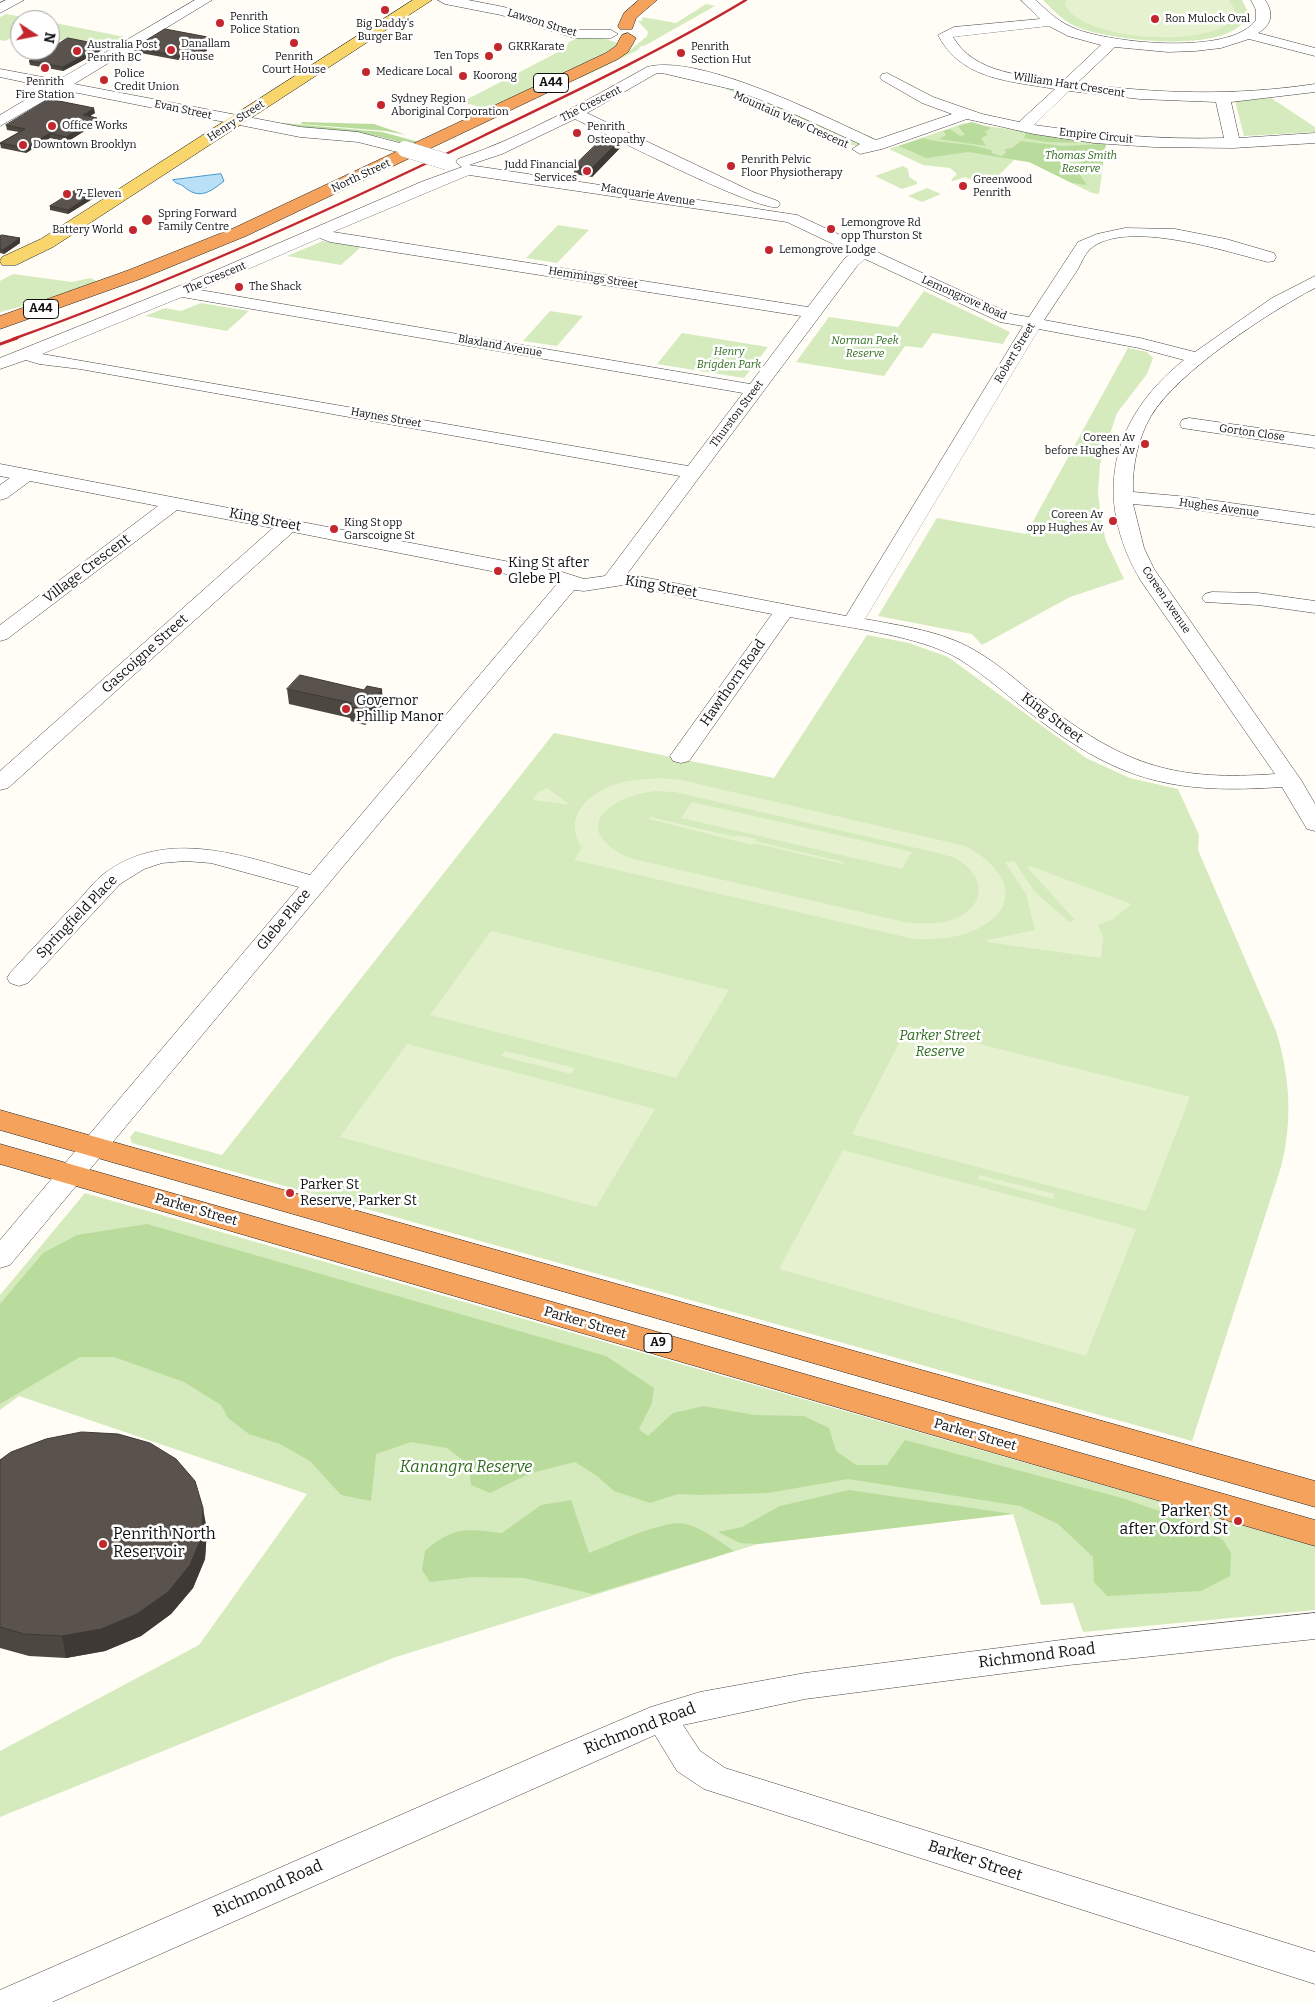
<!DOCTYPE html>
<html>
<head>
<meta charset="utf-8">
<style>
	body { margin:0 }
	#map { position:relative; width:1315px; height:2002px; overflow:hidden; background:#fffdf5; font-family:Bitter,serif }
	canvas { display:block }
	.north { position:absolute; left:10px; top:10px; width:50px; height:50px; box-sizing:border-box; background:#fff; border:1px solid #a0a0a0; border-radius:50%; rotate:101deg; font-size:14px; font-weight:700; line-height:20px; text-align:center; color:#111 }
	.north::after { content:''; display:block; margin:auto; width:18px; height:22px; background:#c4262e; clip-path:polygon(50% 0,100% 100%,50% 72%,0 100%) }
</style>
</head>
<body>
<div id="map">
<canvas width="1315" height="2002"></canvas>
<div class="north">N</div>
</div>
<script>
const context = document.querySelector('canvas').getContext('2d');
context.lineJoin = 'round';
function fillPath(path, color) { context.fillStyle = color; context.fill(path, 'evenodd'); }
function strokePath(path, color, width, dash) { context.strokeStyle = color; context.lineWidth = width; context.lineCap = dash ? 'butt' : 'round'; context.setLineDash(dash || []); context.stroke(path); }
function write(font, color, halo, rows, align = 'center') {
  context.font = font + ' Bitter,serif'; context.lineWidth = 5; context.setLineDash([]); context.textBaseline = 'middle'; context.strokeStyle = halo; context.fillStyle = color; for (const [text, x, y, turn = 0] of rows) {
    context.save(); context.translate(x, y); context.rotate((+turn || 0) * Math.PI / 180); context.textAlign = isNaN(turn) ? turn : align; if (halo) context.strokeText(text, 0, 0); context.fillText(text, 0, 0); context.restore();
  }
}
fillPath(new Path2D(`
	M1043,0H1242L1248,12C1239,57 1110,40 1080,28C1064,22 1054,11 1043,0Z
	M706,4L715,6L646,45L639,47L640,48L636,51L581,78L577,76L626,54L647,36L648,32L638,21H642V17L676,23Z
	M6,14L38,20H39H20V33L5,41L0,40V17Z
	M50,22L125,37L105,48L50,38Z
	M578,38L606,39L618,43V49L491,110L462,102L566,48L569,42Z
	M732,86L862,142L859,146L852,145L726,89Z
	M1271,98L1315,127V132L1244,136L1235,101Z
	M965,123L1106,143L1099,194L1092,193L1029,162L1014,160L997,177L981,184L965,177L953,181L951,180L957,174L950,168L923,165L889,149Z
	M903,166L908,169L909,177L917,182V184L902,189L875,176Z
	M927,188L941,194L922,202L908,196Z
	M558,225L589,230L557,263L526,258Z
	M323,241L361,247L341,265L287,256Z
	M13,274L72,282L90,278L97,281L74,293L0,312V281Z
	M924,291L1010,332L1003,344L933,333L922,348L905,346L884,376L796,362L829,317L898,327Z
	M201,303L249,311L227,331L145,316L165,308L181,311Z
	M550,311L583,316L557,346L523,341Z
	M682,333L768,347L744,378L657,364Z
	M1128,348L1147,352L1153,358L1147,374L1117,413L1100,464L1098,491L1101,521L1106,541L1124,579L1070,597L982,645L972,634L878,616L937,518L1026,534Z
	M867,635L909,643L948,657L1086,758L1130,778L1178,789L1199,835L1198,850L1276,1031C1290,1077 1293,1120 1281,1167L1192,1441L132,1143L130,1137L135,1131L222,1155L554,733L774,778Z
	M85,1193L1315,1546V1610L1083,1632L1073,1603L1041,1605L1013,1514L758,1544L393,1658L0,1817V1751L199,1645L307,1494L19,1396L0,1410V1295Z`), '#d5ebbd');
fillPath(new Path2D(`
	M302,122L374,124L406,135L386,131L301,124Z
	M972,122L991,128L985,132L988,135L981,138L986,146L939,139L946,135L943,131L950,129L960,136L965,135L958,126Z
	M283,123L382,132L419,142C407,147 398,141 385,138C352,130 316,130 282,124Z
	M1026,133L1076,140L1077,143L1046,142L1024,138Z
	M923,138C946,145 972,142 993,151L991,153L1001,156L1006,153L1005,149L1012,148L1021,141L1062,146L1106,144L1101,173C1088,167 1072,156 1058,158L1059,162L1077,171L1087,185L1072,183L1029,162L968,152L926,158L899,146Z
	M147,1224L606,1356L654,1388L652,1403L639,1429L648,1436L673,1413L704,1406L754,1415L804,1416L829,1428L836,1451L856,1465H887L905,1440L1122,1498L1200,1525L1223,1540L1231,1553L1230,1576L1201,1591L1107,1596L1094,1582L1093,1557L1058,1524L1020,1506L848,1479L768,1493L698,1495L678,1494L650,1503L614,1491L597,1476L575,1462L531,1473L490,1493L471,1485L469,1465L447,1448L411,1442L376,1454L371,1501L341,1495L310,1461L280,1444L249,1434L228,1418L221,1405L184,1382L114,1357H80L0,1404V1304L43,1253L77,1235Z
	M849,1490L1013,1514L758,1544L740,1543L718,1532L742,1527L780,1506Z
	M571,1500L589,1553C610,1545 666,1518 686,1524C704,1529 719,1541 734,1551L593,1594L524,1578L472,1577L430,1582L422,1570L425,1551C454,1526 466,1529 502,1533L541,1505Z`), '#b9dc9c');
fillPath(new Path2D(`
	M1066,0H1229L1236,12C1227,51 1078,42 1065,4Z
	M662,778L681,780L965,846C1008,868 1027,908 971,932C953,939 933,939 914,939L574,860L582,848C561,815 591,790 623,782C636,779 649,779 662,778ZM655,791L675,792L938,853C944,855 951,856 957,859C984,875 988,903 957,918C941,925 921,924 904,922L629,858C568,829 608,797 655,791Z
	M547,788L569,804L572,805L533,800L537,793Z
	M692,802L912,852L902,869L681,818Z
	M650,817L735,837L737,835L756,839L755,841L844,862L843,864L753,843L752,845L649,819Z
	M1014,861L1035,892L1069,922L1075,920L1027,867L1030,866L1131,904L1112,920L1098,925L1103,937L1101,958L987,942V940L1035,930L1026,894L1005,862Z
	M491,931L729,990L676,1078L430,1015Z
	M908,1026L1190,1097L1146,1211L852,1134Z
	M407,1044L655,1109L596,1207L340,1137Z
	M505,1051L575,1068L571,1074L501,1056Z
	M843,1150L1136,1229L1086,1356L779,1269Z
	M979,1175L1055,1194L1053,1199L978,1179Z`), '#e6f2cf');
const water = new Path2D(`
	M221,174L224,181C209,193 199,200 183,186C179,183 177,185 173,180Z`);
fillPath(water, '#b9e0f7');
strokePath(water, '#3f96cf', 1);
const minor = new Path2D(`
	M6,0H24L0,13V3Z
	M195,0H212L74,84L300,127L358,132L411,146L413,149L411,152L405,154L358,142L300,137L63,90L0,126V115L47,87L0,77V69L58,80Z
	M438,0H468L504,7L575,30H611L618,34L611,38H574L501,15L445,4Z
	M1021,0H1036C1048,12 1060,23 1076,29C1112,43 1231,56 1256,20V10L1251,0H1265C1274,13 1272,25 1258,33L1315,48V56L1249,39L1221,48L1195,51L1168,52L1115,47L1077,83C1158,94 1235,96 1315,84V92L1231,102L1239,138L1315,133V143L1233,148L1154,147L1094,143L1034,134L967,119L882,149L860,154L852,149L860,144L781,108L735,90L662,73H657L587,113L753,192L778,201L780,204L778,207C758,212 604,133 575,119L502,154L469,165L797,215L1011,314L1029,317L1078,242L1097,234L1125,228L1175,229L1226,239L1274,253L1276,257L1274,261L1268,262C1227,252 1126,218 1090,249C1085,254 1081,263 1078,269C1067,286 1055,303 1044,320L1140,338L1195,352L1272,298L1315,276V288C1269,312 1177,372 1151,416C1138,438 1132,466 1133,492L1189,497L1315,515V527L1189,509L1133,504L1144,548L1154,569L1301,780L1315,804V831L1307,829L1282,787C1177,794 1123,783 1038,719C1012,700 987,676 959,659C920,635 837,626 790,617L689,761L681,763L673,761L670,756L772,614L623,585L584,591L574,590L10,1265L0,1268V1240L299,887L211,863L185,861L162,863L144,869L120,884L28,983L19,986L10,983L7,978L10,973C32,949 54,926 76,903C85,894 94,881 105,873C168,827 243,856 310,875L557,584L293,532L8,788L0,790V771L273,528L177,510L7,639L0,641V625L158,506L30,481L7,498L0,500V485L10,478L0,476V464L562,572L584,579L605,576L680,476L80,369L39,364L26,360L0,369V358L184,284L421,182L462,167L456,162L458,159C525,136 586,101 647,67C700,53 825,117 876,140L952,114L922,103L882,80L880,77L882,74L887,73L933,97L982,114L1019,122L1055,89C1010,81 961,80 938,35L954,27L1040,19ZM1049,26L1068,36L1101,45L1063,81C1024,75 975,75 953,37ZM1069,91L1140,99L1216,102L1224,138C1160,140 1097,134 1034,125ZM469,175L787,222L852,253L845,258L808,307L333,232ZM320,238L330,242L801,316L750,384L200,290ZM865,259L1000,322L1023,326L846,616L627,574L857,266ZM182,297L743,393L688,466L42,354ZM1039,329L1139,348L1184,360C1110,419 1092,498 1141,581L1275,774C1177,781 1128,767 1049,707C1025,688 1001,665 974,650C942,631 901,626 865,619Z
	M1189,418L1315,436V448L1182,428L1180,424L1182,420Z
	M1212,592L1258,593L1315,601V613L1258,605L1205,602L1202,598L1205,594Z
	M1315,1613V1639L1069,1665L805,1699L683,1725L700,1751L725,1768L1315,1952V1984L704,1789L677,1771L655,1735L52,2002H0V1990L538,1755L651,1707L700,1692L805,1673L1069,1639Z`);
const major = new Path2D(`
	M413,0H432L53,247L16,265H2L0,261L2,257L41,239Z`);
const highway = new Path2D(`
	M639,0H657L636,18L632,29H620L618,26L624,13Z
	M628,33L636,38L628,52L618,59L246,236L143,278L0,329V316L129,270L234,228L606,53L616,46L622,35Z
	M0,1110L1315,1481V1507L0,1130Z
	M0,1144L1315,1520V1546L0,1164Z`);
strokePath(minor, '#444', 1);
strokePath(major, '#222', 1);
strokePath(highway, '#222', 1);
fillPath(minor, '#fff');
fillPath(major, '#f9d66b');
fillPath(highway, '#f5a25d');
strokePath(new Path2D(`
	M13,339C174,281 329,211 483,136C572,93 661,51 746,0`), '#c4262e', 2.5);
strokePath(new Path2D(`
	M0,344L17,338`), '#c4262e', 3);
const minorBridge = new Path2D(`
	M405,149L447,162`);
strokePath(minorBridge, '#444', 16, []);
strokePath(minorBridge, '#fff', 16);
fillPath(new Path2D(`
	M213,38V42L205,47L207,51L189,62L135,52L134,48Z
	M103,45L104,49L63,71L30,65L29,61Z
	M95,113L90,116L97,118V123L67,142L50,138L26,153L1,148L0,143L19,132L7,130L6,125Z
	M622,138V146L592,177L574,174V166Z
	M94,193V198L68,214L50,210V206Z
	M0,236L20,238V243L4,254L0,253Z
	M287,689L383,705L365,725L351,721L350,718L289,704Z
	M0,1460L207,1530L205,1559L193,1588L171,1614L141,1636L105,1651L66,1658L29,1656L0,1648Z`), '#4d4742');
fillPath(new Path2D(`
	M213,38V42L200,50L199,46Z
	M103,45L104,49L63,71V67Z
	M206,47L207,51L189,62V58Z
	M94,108L95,113L84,120L83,115Z
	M97,118V123L67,142L66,137Z
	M50,133V138L26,153V148Z
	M622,138V146L592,177V168Z
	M94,193V198L68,214V210Z
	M20,238V243L4,254L3,250Z
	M382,689L383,705L365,725L364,710Z
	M203,1508L207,1530L205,1559L193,1588L171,1614L141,1636L105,1651L66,1658L62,1636Z`), '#3f3936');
const building = new Path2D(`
	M165,29L213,38L199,46L206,47L189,58L134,48Z
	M68,38L103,45L63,67L29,61L48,50H50V49Z
	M49,99L94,108L83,115L97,118L66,137L50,133L26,148L0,143L25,129L6,125Z
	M605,136L622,138L592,168L574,166Z
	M76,190L94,193L68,210L50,206Z
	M2,235L20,238L3,250L0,249V236Z
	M300,675L364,690L367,686L382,689L364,710L349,706L352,703L287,689Z
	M82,1432L118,1434L150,1443L176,1459L195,1481L203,1508L202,1536L190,1565L168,1592L137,1614L101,1629L62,1636L24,1634L0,1627V1460L11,1452L46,1439Z`);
fillPath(building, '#5a524d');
strokePath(building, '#3f3936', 1);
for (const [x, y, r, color] of [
	[385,10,5,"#c4262e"],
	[1155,19,5,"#c4262e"],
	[220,23,5,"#c4262e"],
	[294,43,5,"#c4262e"],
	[498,47,5,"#c4262e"],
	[171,50,5,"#c4262e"],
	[77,51,5,"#c4262e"],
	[681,53,5,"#c4262e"],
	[489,56,5,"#c4262e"],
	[45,68,5,"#c4262e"],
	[366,72,5,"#c4262e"],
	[463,76,5,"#c4262e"],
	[104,80,5,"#c4262e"],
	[381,105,5,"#c4262e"],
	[52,126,5,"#c4262e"],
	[577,133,5,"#c4262e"],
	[23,145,5,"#c4262e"],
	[731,166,5,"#c4262e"],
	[587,171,5,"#c4262e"],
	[963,186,5,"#c4262e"],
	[67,194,5,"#c4262e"],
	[147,220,6,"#c4262e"],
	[831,229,5,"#c4262e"],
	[133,230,5,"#c4262e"],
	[769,250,5,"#c4262e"],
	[239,287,5,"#c4262e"],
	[1145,444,5,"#c4262e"],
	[1113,521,5,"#c4262e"],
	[334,529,5,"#c4262e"],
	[498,571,5,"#c4262e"],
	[346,709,5,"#c4262e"],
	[290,1193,5,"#c4262e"],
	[1238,1521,5,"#c4262e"],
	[103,1544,5,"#c4262e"]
]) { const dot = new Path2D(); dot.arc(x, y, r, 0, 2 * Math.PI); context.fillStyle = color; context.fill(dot); strokePath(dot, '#fff', 2); }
write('11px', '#111', '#fff', [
	["Penrith",230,17],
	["Police Station",230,30],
	["Ron Mulock Oval",1165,19],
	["Big Daddy's",385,24,"center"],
	["Burger Bar",385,37,"center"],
	["Danallam",181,44],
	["House",181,57],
	["Australia Post",87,45],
	["Penrith BC",87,58],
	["GKRKarate",508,47],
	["Penrith",691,47],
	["Section Hut",691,60],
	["Ten Tops",479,56,"right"],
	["Penrith",294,57,"center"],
	["Court House",294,70,"center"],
	["Medicare Local",376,72],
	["Police",114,74],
	["Credit Union",114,87],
	["Koorong",473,76],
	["Penrith",45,82,"center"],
	["Fire Station",45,95,"center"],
	["Sydney Region",391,99],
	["Aboriginal Corporation",391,112],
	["Office Works",62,126],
	["Penrith",587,127],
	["Osteopathy",587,140],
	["Downtown Brooklyn",33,145],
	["Penrith Pelvic",741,160],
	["Floor Physiotherapy",741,173],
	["Judd Financial",577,165,"right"],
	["Services",577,178,"right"],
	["Greenwood",973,180],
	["Penrith",973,193],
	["7-Eleven",77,194],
	["Spring Forward",158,214],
	["Family Centre",158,227],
	["Lemongrove Rd",841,223],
	["opp Thurston St",841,236],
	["Battery World",123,230,"right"],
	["Lemongrove Lodge",779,250],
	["The Shack",249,287],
	["Coreen Av",1135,438,"right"],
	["before Hughes Av",1135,451,"right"],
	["Coreen Av",1103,515,"right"],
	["opp Hughes Av",1103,528,"right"],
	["King St opp",344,523],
	["Garscoigne St",344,536]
], 'left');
write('11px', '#111', '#fff', [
	["Lawson Street",542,23,17],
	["William Hart Crescent",1069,85,9],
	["The Crescent",591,104,-27],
	["Evan Street",183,110,12],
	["Mountain View Crescent",791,120,24],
	["Henry Street",236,121,-33],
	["Empire Circuit",1096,136,6],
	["North Street",361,176,-25],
	["Macquarie Avenue",648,195,9],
	["The Crescent",215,278,-23],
	["Hemmings Street",593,278,9],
	["Lemongrove Road",964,298,24],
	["Blaxland Avenue",500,346,10],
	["Robert Street",1015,353,-59],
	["Thurston Street",737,414,-53],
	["Haynes Street",386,418,10],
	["Gorton Close",1252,433,8],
	["Hughes Avenue",1219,508,8],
	["Coreen Avenue",1166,600,56]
]);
write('italic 11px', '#2f6b1f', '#fff', [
	["Thomas Smith",1081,156],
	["Reserve",1081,169],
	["Norman Peek",865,341],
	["Reserve",865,354],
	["Henry",729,352],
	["Brigden Park",729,365]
]);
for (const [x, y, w] of [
	[551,83,35],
	[41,309,35],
	[658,1343,28]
]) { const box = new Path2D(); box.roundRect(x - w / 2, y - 9.5, w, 19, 4); context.fillStyle = '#fff'; context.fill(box); strokePath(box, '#111', 1); }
write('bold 12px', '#111', null, [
	["A44",551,83],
	["A44",41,309],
	["A9",658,1343]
]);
write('14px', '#111', '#fff', [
	["King Street",265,520,11],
	["Village Crescent",87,569,-37],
	["King Street",661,587,10],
	["Gascoigne Street",145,654,-42],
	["Hawthorn Road",733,683,-55],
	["King Street",1052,718,37],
	["Springfield Place",77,917,-46],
	["Glebe Place",284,920,-50],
	["Parker Street",196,1210,16],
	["Parker Street",585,1323,16],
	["Parker Street",975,1435,16]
]);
write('14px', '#111', '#fff', [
	["King St after",508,563],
	["Glebe Pl",508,579],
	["Governor",356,701],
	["Phillip Manor",356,717],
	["Parker St",300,1185],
	["Reserve, Parker St",300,1201]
], 'left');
write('italic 14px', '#2f6b1f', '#fff', [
	["Parker Street",940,1036],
	["Reserve",940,1052]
]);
write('italic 16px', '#2f6b1f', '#fff', [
	["Kanangra Reserve",466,1468]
]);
write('16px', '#111', '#fff', [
	["Parker St",1228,1512],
	["after Oxford St",1228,1530],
	["Penrith North",113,1535,"left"],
	["Reservoir",113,1553,"left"]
], 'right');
write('16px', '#111', '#fff', [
	["Richmond Road",1037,1656,-7],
	["Richmond Road",640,1729,-21],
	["Barker Street",975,1861,18],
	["Richmond Road",268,1889,-24]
]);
</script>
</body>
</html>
